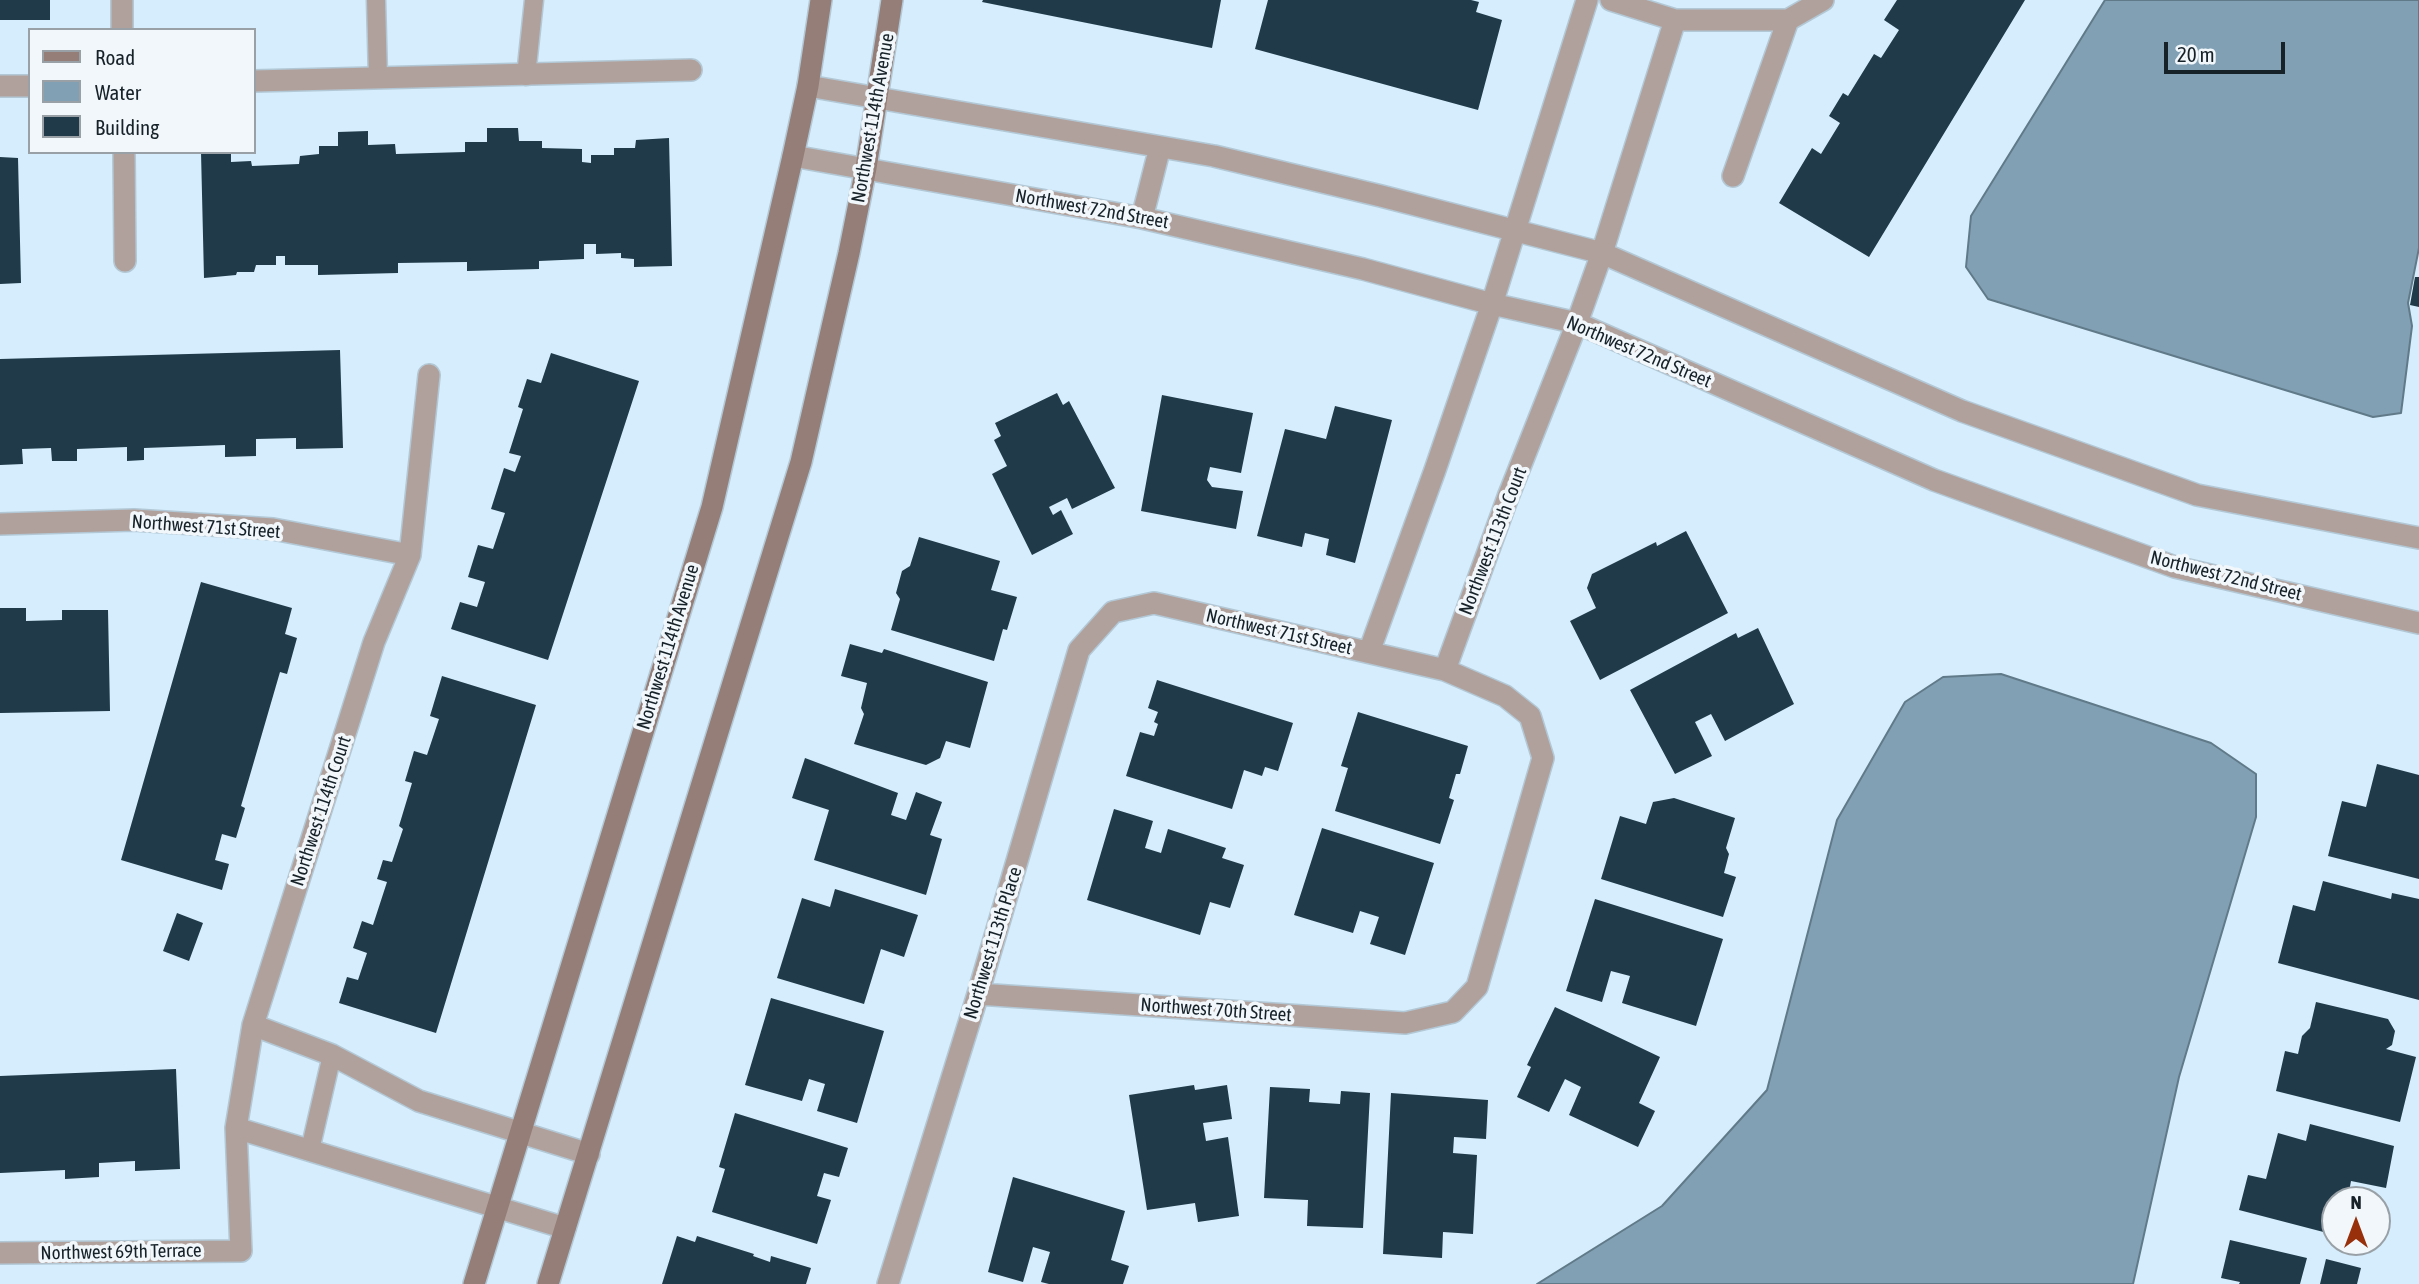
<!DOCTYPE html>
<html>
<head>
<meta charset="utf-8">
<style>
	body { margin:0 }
	#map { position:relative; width:2419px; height:1284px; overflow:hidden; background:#d5edfc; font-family:"Asap Condensed",sans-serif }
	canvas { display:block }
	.legend { position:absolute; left:28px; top:28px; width:228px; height:126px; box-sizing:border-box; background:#f1f7fb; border:2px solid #99a1a7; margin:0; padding:9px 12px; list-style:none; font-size:21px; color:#162128 }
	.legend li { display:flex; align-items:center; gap:14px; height:35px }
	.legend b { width:35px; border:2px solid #99a1a7 }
	.north { position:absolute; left:2321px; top:1186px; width:70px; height:70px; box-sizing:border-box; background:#f1f7fb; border:2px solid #99a1a7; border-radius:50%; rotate:0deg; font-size:19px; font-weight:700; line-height:28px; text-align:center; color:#162128 }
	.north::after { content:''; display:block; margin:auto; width:24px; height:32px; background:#98310b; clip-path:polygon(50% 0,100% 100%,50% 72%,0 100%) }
	.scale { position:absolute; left:2164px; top:42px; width:121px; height:32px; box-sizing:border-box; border:4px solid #162128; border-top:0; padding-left:9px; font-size:21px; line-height:24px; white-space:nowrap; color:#162128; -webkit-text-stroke:5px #f1f7fb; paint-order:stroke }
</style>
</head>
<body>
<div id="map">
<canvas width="2419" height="1284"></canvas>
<ul class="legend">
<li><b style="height:9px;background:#957e77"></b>Road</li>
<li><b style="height:19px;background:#81a0b3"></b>Water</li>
<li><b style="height:19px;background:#203a49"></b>Building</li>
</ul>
<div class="north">N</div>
<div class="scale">20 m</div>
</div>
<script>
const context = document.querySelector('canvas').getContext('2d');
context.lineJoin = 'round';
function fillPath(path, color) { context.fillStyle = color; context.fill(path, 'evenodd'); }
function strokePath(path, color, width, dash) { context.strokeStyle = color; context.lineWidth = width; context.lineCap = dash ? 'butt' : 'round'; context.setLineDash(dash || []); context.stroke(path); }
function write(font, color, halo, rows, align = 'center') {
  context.font = font + ' "Asap Condensed",sans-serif'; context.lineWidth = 7; context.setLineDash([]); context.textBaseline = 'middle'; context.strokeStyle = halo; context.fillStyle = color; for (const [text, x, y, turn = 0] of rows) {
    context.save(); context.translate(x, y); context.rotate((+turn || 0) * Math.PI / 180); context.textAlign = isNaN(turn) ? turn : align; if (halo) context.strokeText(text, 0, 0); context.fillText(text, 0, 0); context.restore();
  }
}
const water = new Path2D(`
	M2105,0H2419V248L2408,303L2412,326L2401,413L2373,417L1988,299L1966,267L1971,216Z
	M2001,674L2211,743L2256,774V817L2179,1077L2133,1284H1537L1662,1206L1767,1090L1837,820L1905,702L1943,677Z`);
fillPath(water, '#81a0b3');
strokePath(water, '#617a89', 2);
fillPath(new Path2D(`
	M0,0H50V20H0Z
	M983,0H1221L1212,48L982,2Z
	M1268,0H1471L1479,2L1476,12L1502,20L1478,110L1255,49Z
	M1897,0H2025L1869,257L1779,203L1812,148L1821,154L1840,123L1829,116L1843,93L1848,96L1874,54L1881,58L1899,30L1884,20Z
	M487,128H518L519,141H542V148L582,149V162L591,163V155H614V148H635L636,140L669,138L672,266L634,267V259L621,258V253L596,254V244H584V259L539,261V269L467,271V262L398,263V273L318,275V265H285V256H276V265H256L254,272H237L236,275L204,278L201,152H231V162L251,161L252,166L299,164L300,156L319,154V146H338V132L368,131V145L395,144L396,154L465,152V142H487Z
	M0,157L18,158L21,283L0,284Z
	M2415,277H2419V307L2410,305Z
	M340,350L343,448L296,449V438L256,439V456L225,457V445L144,448V460L127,461V447L77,449V461H52L51,448L22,449L23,464L0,465V359Z
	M551,353L639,381L548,660L451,629L460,602L477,607L485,582L468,577L478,545L493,549L505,513L491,509L504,468L515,472L521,456L509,453L523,409L518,407L527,379L541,383Z
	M1057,393L1063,405L1069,401L1115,488L1072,509L1067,498L1049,507L1053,515L1061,510L1073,534L1032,555L992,474L1007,466L994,440L1001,436L995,423Z
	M1162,395L1253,413L1241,473L1210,467L1207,480L1212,487L1243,491L1236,529L1141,511Z
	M1335,406L1392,420L1355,563L1326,555L1329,539L1305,533L1302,547L1257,536L1285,429L1326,439Z
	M1686,531L1728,613L1600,680L1570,621L1596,608L1587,588L1592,574L1656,542L1657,546Z
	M919,537L1000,561L991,590L1017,597L1007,630L1003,629L994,661L891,630L900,599L896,593L902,571L910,566Z
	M201,582L292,608L285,634L297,638L287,674L280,672L241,806L245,808L236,838L222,834L215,860L229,864L222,890L121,860Z
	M0,608H26V621L62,620V610H108L110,711L0,713Z
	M1758,628L1794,704L1725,741L1711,714L1695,722L1712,756L1675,774L1630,690L1736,633L1738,638Z
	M850,644L882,653L884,649L988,682L970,748L946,741L940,758L926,765L854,744L864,714L861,708L867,683L841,676Z
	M442,676L536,705L436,1033L339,1003L347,977L358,980L367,953L353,948L362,921L373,925L387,882L377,879L383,860L392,862L403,829L399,826L412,783L405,781L414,751L427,755L439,719L430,716Z
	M1157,680L1293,723L1278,771L1265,767L1262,776L1244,770L1232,809L1126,776L1140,732L1154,736L1158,724L1154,722L1158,712L1148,708Z
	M1358,712L1468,746L1460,774H1456L1449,798L1454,800L1440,844L1335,811L1348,768L1341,766Z
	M805,758L898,793L891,815L906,820L916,792L942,802L930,835L942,839L926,895L814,860L829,810L792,798Z
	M2377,764L2419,775V879L2328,856L2342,801L2366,807Z
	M1674,798L1735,818L1726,848L1729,854L1724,873L1736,877L1723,917L1601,879L1620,816L1646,824L1653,802Z
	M1114,809L1153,821L1145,848L1161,853L1168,829L1226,848L1222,858L1244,865L1230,908L1210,902L1200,935L1087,900Z
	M1322,828L1434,863L1405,955L1370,944L1379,917L1360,911L1353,933L1294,915Z
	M2323,881L2391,899L2392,893L2419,899V1000L2278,963L2293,905L2315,911Z
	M835,889L918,915L904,957L881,949L864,1004L777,978L802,898L830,907Z
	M1595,899L1723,939L1696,1026L1622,1003L1630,976L1611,971L1602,1002L1566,991Z
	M177,913L203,923L189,961L163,951Z
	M771,998L884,1031L857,1123L817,1111L825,1084L809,1079L802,1101L745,1085Z
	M2316,1002L2388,1019L2395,1031L2392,1045L2386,1049L2416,1057L2400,1122L2276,1091L2285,1051L2298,1054L2302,1036L2310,1028Z
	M1555,1007L1660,1057L1639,1103L1655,1111L1638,1147L1569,1115L1581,1087L1565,1079L1549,1112L1517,1097L1531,1067L1527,1065Z
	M176,1069L180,1169L135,1171V1161L99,1163V1177L65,1179V1170L0,1173V1076Z
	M1194,1085L1195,1090L1227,1085L1232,1119L1203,1123L1206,1141L1228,1137L1239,1216L1198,1222L1195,1203L1147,1210L1129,1095Z
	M1270,1087L1310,1089L1309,1102L1340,1104L1341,1091L1370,1093L1363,1228L1307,1226L1308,1200L1264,1198Z
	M1391,1093L1488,1100L1486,1139L1454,1137L1453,1153L1477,1155L1473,1234L1443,1232L1442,1258L1383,1254Z
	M735,1113L848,1148L839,1177L824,1173L817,1196L831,1200L817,1244L712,1212L725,1169L719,1167Z
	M2310,1124L2394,1146L2386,1188L2351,1181L2349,1192L2359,1194L2358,1200H2335V1235L2239,1210L2248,1175L2266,1179L2278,1133L2306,1141Z
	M1013,1177L1125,1211L1111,1260L1129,1266L1123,1284H1049L1041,1282L1050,1252L1033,1247L1023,1282L988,1272Z
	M677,1236L695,1242L697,1236L754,1254L753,1256L770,1262L771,1256L811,1268L806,1284H662Z
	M2230,1240L2307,1258L2300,1284H2239L2240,1282L2221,1278Z
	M2326,1259L2361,1268L2357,1284H2320Z`), '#203a49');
const lane = new Path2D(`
	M376,0L378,78
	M526,76L534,0
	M310,1150L332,1055`);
const street = new Path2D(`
	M122,0V30
	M1611,0L1675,20H1788
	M254,81L691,70
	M0,86H30
	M808,86L1214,156L1381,196L1602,253L1962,411L2197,495L2419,538
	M124,152L125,261
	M793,156L1142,218L1363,269L1492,304L1577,323L1934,480L2175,567L2419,623
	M1733,176L1788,20L1823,0
	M1142,218L1160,147
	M0,524L134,520L273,529L410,555
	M1369,652L1435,470L1492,304L1587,0
	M1445,670L1508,497L1577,323L1602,253L1675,20
	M253,1025L332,1055L419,1101L589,1154
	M236,1128L565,1228
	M0,1253L241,1251L236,1128L253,1025L374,642L410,555L429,375
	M888,1284L978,994L1079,650L1113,612L1154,603L1445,670L1505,696L1530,716L1543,758L1477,987L1453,1012L1405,1023L978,994`);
const secondary = new Path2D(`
	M474,1284L712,507L793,156L808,86L821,0
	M548,1284L801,462L849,253L866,168L892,0`);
strokePath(lane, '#b3c8d6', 21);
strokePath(street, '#b3c8d6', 24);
strokePath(secondary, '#b3c8d6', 24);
strokePath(lane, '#b1a19c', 18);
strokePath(street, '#b1a19c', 21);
strokePath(secondary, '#957e77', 21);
write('19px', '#162128', '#f1f7fb', [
	["Northwest 114th Avenue",873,118,-80],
	["Northwest 72nd Street",1092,209,10],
	["Northwest 72nd Street",1639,352,23],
	["Northwest 71st Street",206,527,4],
	["Northwest 113th Court",1493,541,-69],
	["Northwest 72nd Street",2226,576,14],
	["Northwest 71st Street",1279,632,13],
	["Northwest 114th Avenue",668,647,-73],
	["Northwest 114th Court",321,811,-72],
	["Northwest 113th Place",993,943,-73],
	["Northwest 70th Street",1216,1010,4],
	["Northwest 69th Terrace",121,1252,-1]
]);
</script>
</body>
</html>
